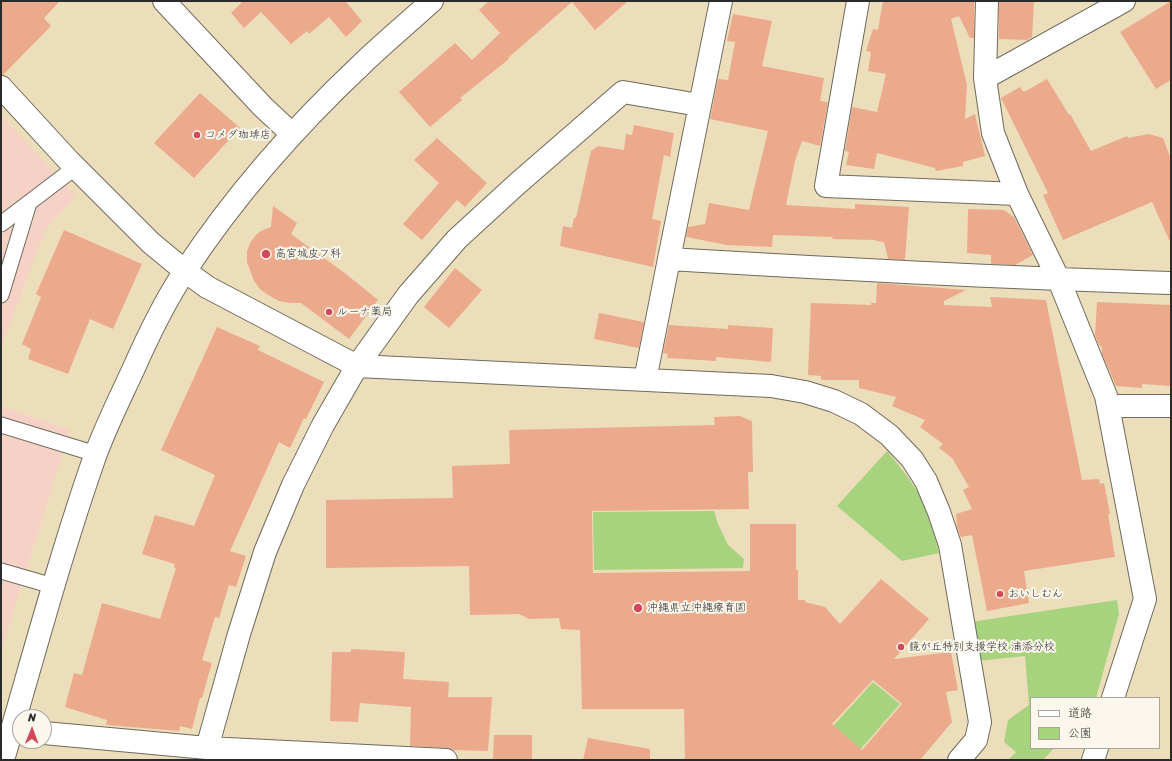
<!DOCTYPE html>
<html>
<head>
<meta charset="utf-8">
<style>
	body { margin:0 }
	#map { position:relative; width:1172px; height:761px; overflow:hidden; background:#ecdeba; font-family:Sriracha,"Klee One",sans-serif }
	canvas { display:block }
	.frame { position:absolute; inset:0; border:2px solid #2b2b2b; pointer-events:none }
	.legend { position:absolute; left:1030px; top:697px; width:130px; height:52px; box-sizing:border-box; background:#fbf7ec; border:1px solid #a8a59f; margin:0; padding:5px 7px; list-style:none; font-size:12px; color:#2b2b2b }
	.legend li { display:flex; align-items:center; gap:8px; height:20px }
	.legend b { width:20px; border:1px solid #a8a59f }
	.north { position:absolute; left:12px; top:709px; width:40px; height:40px; box-sizing:border-box; background:#fbf7ec; border:1px solid #a8a59f; border-radius:50%; rotate:1deg; font-size:11px; font-weight:700; line-height:16px; text-align:center; color:#2b2b2b }
	.north::after { content:''; display:block; margin:auto; width:14px; height:18px; background:#d1495b; clip-path:polygon(50% 0,100% 100%,50% 72%,0 100%) }
</style>
</head>
<body>
<div id="map">
<canvas width="1172" height="761"></canvas>
<div class="frame"></div>
<ul class="legend">
<li><b style="height:5px;background:#fff"></b>道路</li>
<li><b style="height:11px;background:#a7d27e"></b>公園</li>
</ul>
<div class="north">N</div>
</div>
<script>
const context = document.querySelector('canvas').getContext('2d');
context.lineJoin = 'round';
function fillPath(path, color) { context.fillStyle = color; context.fill(path, 'evenodd'); }
function strokePath(path, color, width, dash) { context.strokeStyle = color; context.lineWidth = width; context.lineCap = dash ? 'butt' : 'round'; context.setLineDash(dash || []); context.stroke(path); }
function write(font, color, halo, rows, align = 'center') {
  context.font = font + ' Sriracha,"Klee One",sans-serif'; context.lineWidth = 4; context.setLineDash([]); context.textBaseline = 'middle'; context.strokeStyle = halo; context.fillStyle = color; for (const [text, x, y, turn = 0] of rows) {
    context.save(); context.translate(x, y); context.rotate((+turn || 0) * Math.PI / 180); context.textAlign = isNaN(turn) ? turn : align; if (halo) context.strokeText(text, 0, 0); context.fillText(text, 0, 0); context.restore();
  }
}
fillPath(new Path2D(`
	M1,115L76,196L45,230L1,348Z
	M1,406L70,430L1,651Z`), '#f6d1c5');
fillPath(new Path2D(`
	M887,451C902,469 916,486 926,508C932,522 935,538 939,553L902,561L837,506Z
	M714,511L718,524L728,545L744,559L743,568L594,570L593,512Z
	M1117,600L1119,614L1096,698H1031V748H1054L1043,760H1008L1016,752L1004,742L1008,720L1029,705L1025,656L977,661L971,622Z
	M873,682L900,704L851,760L816,745Z`), '#a7d27e');
fillPath(new Path2D(`
	M1,1H60L44,18L51,26L3,75H1Z
	M243,1H348L346,2L362,21L346,37L329,17L309,34L307,31L291,44L261,12L244,28L231,13Z
	M489,1H628L595,30L572,2L508,58L509,59L460,98L462,100L430,127L399,92L455,43L472,60L500,33L479,10Z
	M883,1H974V38H970L959,16L951,19L967,85L965,119L975,114L985,156L963,162V166L936,171L935,168L877,153L874,169L846,165L849,152L845,151L852,107L877,112L886,74L868,71L871,52L866,51L873,29L878,30Z
	M999,1H1034L1032,37L1027,40L999,39Z
	M1171,1V80L1156,89L1120,32Z
	M733,14L772,21L762,66L824,78L820,101L828,102L820,146L802,141L795,161L786,205L855,209V204L909,207L905,260L888,259L884,242L876,241V240L832,239L833,237L773,235L772,247L727,245L686,237L688,227L705,224L709,203L749,210L768,131L710,119L718,79L728,80L735,42L727,41Z
	M1047,79L1069,115L1070,114L1091,151L1127,136L1128,138L1149,134L1163,138L1171,159V244L1152,202L1063,240L1043,195L1048,193L1001,98L1020,87L1024,92Z
	M200,93L240,128L194,178L154,143Z
	M634,125L674,133L670,157L664,155L652,219L661,221L653,267L560,246L563,226L572,228L574,218H576L591,151L598,146L624,150L626,134L632,135Z
	M437,138L487,183L465,207L457,200L422,240L403,224L439,183L414,160Z
	M273,206L297,223L291,234L346,274L378,300L349,339L301,303H290L279,301L268,295L260,289L254,281L247,262V251L250,243L255,236L261,231L271,227Z
	M968,209L1004,210L1014,217L1033,255L1015,265L991,264V255L967,253Z
	M64,230L142,264L113,329L90,319L68,374L28,359L31,349L22,344L41,297L36,294Z
	M455,268L482,290L449,328L424,307Z
	M877,283L966,290L944,301V305L992,307L990,297L1046,300L1082,480L1099,479L1100,484L1104,483L1110,514H1108L1115,557L1024,571L1029,603L987,611L972,535L961,537L957,527L956,514L972,509L963,490L969,487L952,458L939,448L943,444L920,427L925,420L892,406L896,397L859,388V380H821V376L808,375L811,303L871,305V303H876Z
	M1097,302L1171,305V386L1142,384V388L1116,386L1102,354V347L1099,345L1095,335Z
	M599,313L644,322L639,348L594,339Z
	M669,325L728,329V325L773,328L771,362L716,357V361L667,358L668,354L663,353Z
	M217,327L260,346L258,350L324,382L306,419L304,418L290,448L279,442L230,551L246,556L236,587L229,585L219,618L215,617L202,660L212,663L202,698H200L192,729L180,726L179,731L106,725L107,720L65,707L74,673L82,675L102,603L160,619L176,568H174L175,564L142,554L155,515L194,526L215,475L161,450Z
	M740,416L752,421L753,472H748L749,509L592,511L593,573L750,571V524H796V570H798V600H805V602L825,607L840,624L881,579L929,619L894,659L951,652L958,690L946,692L952,722L920,760H685L684,709H582L580,630L561,629L559,618L529,619L519,614L470,615L469,566L326,568V500L453,498L452,466L510,464L509,430L715,425L714,417ZM873,680L902,704L862,750L832,724Z
	M351,649L405,652L403,679L449,682L448,697H492L488,751L454,750L447,748L410,746L411,707L360,703L358,722L330,721L332,652H351Z
	M494,735H532V760H493Z
	M588,738L650,749V760H583Z`), '#ecaa8c');
const lane = new Path2D(`
	M1,224L76,167
	M1,295L29,203
	M1,425L96,454
	M1,571L53,586`);
const street = new Path2D(`
	M164,1L263,107L292,134
	M721,1L669,259C837,269 1004,278 1171,283
	M858,1L826,186L1017,194
	M987,1L985,78L993,133L1017,194L1059,280L1106,396L1108,406H1171
	M985,78L1124,1
	M1,87L69,161L151,243L185,271L207,287L357,366L771,386L805,392L834,401L861,414L889,435L912,459L926,481L939,512L950,545L980,722L976,740L959,760
	M645,380L669,259
	M1108,406L1145,599L1113,698
	M44,733L207,748L239,634L265,552L293,485L323,425L357,366L408,295L457,239L517,184L623,92L699,105
	M207,748L446,760
	M1093,760L1097,748`);
const secondary = new Path2D(`
	M3,760C33,658 60,556 95,456C106,426 120,398 133,370C148,336 164,302 185,271C235,195 296,126 362,64C385,42 409,22 432,1`);
strokePath(lane, '#6f6a5d', 17);
strokePath(street, '#6f6a5d', 24);
strokePath(secondary, '#6f6a5d', 24);
strokePath(lane, '#fff', 15);
strokePath(street, '#fff', 22);
strokePath(secondary, '#fff', 22);
for (const [x, y, r, color] of [
	[197,135,4,"#d1495b"],
	[266,254,5,"#d1495b"],
	[329,312,4,"#d1495b"],
	[1000,594,4,"#d1495b"],
	[638,608,5,"#d1495b"],
	[901,647,4,"#d1495b"]
]) { const dot = new Path2D(); dot.arc(x, y, r, 0, 2 * Math.PI); context.fillStyle = color; context.fill(dot); strokePath(dot, '#fbf7ec', 1.5); }
write('11px', '#2b2b2b', '#fbf7ec', [
	["コメダ珈琲店",205,135],
	["高宮城皮フ科",275,254],
	["ルーナ薬局",337,312],
	["おいしむん",1008,594],
	["沖縄県立沖縄療育園",647,608],
	["鏡が丘特別支援学校 浦添分校",909,647]
], 'left');
</script>
</body>
</html>
